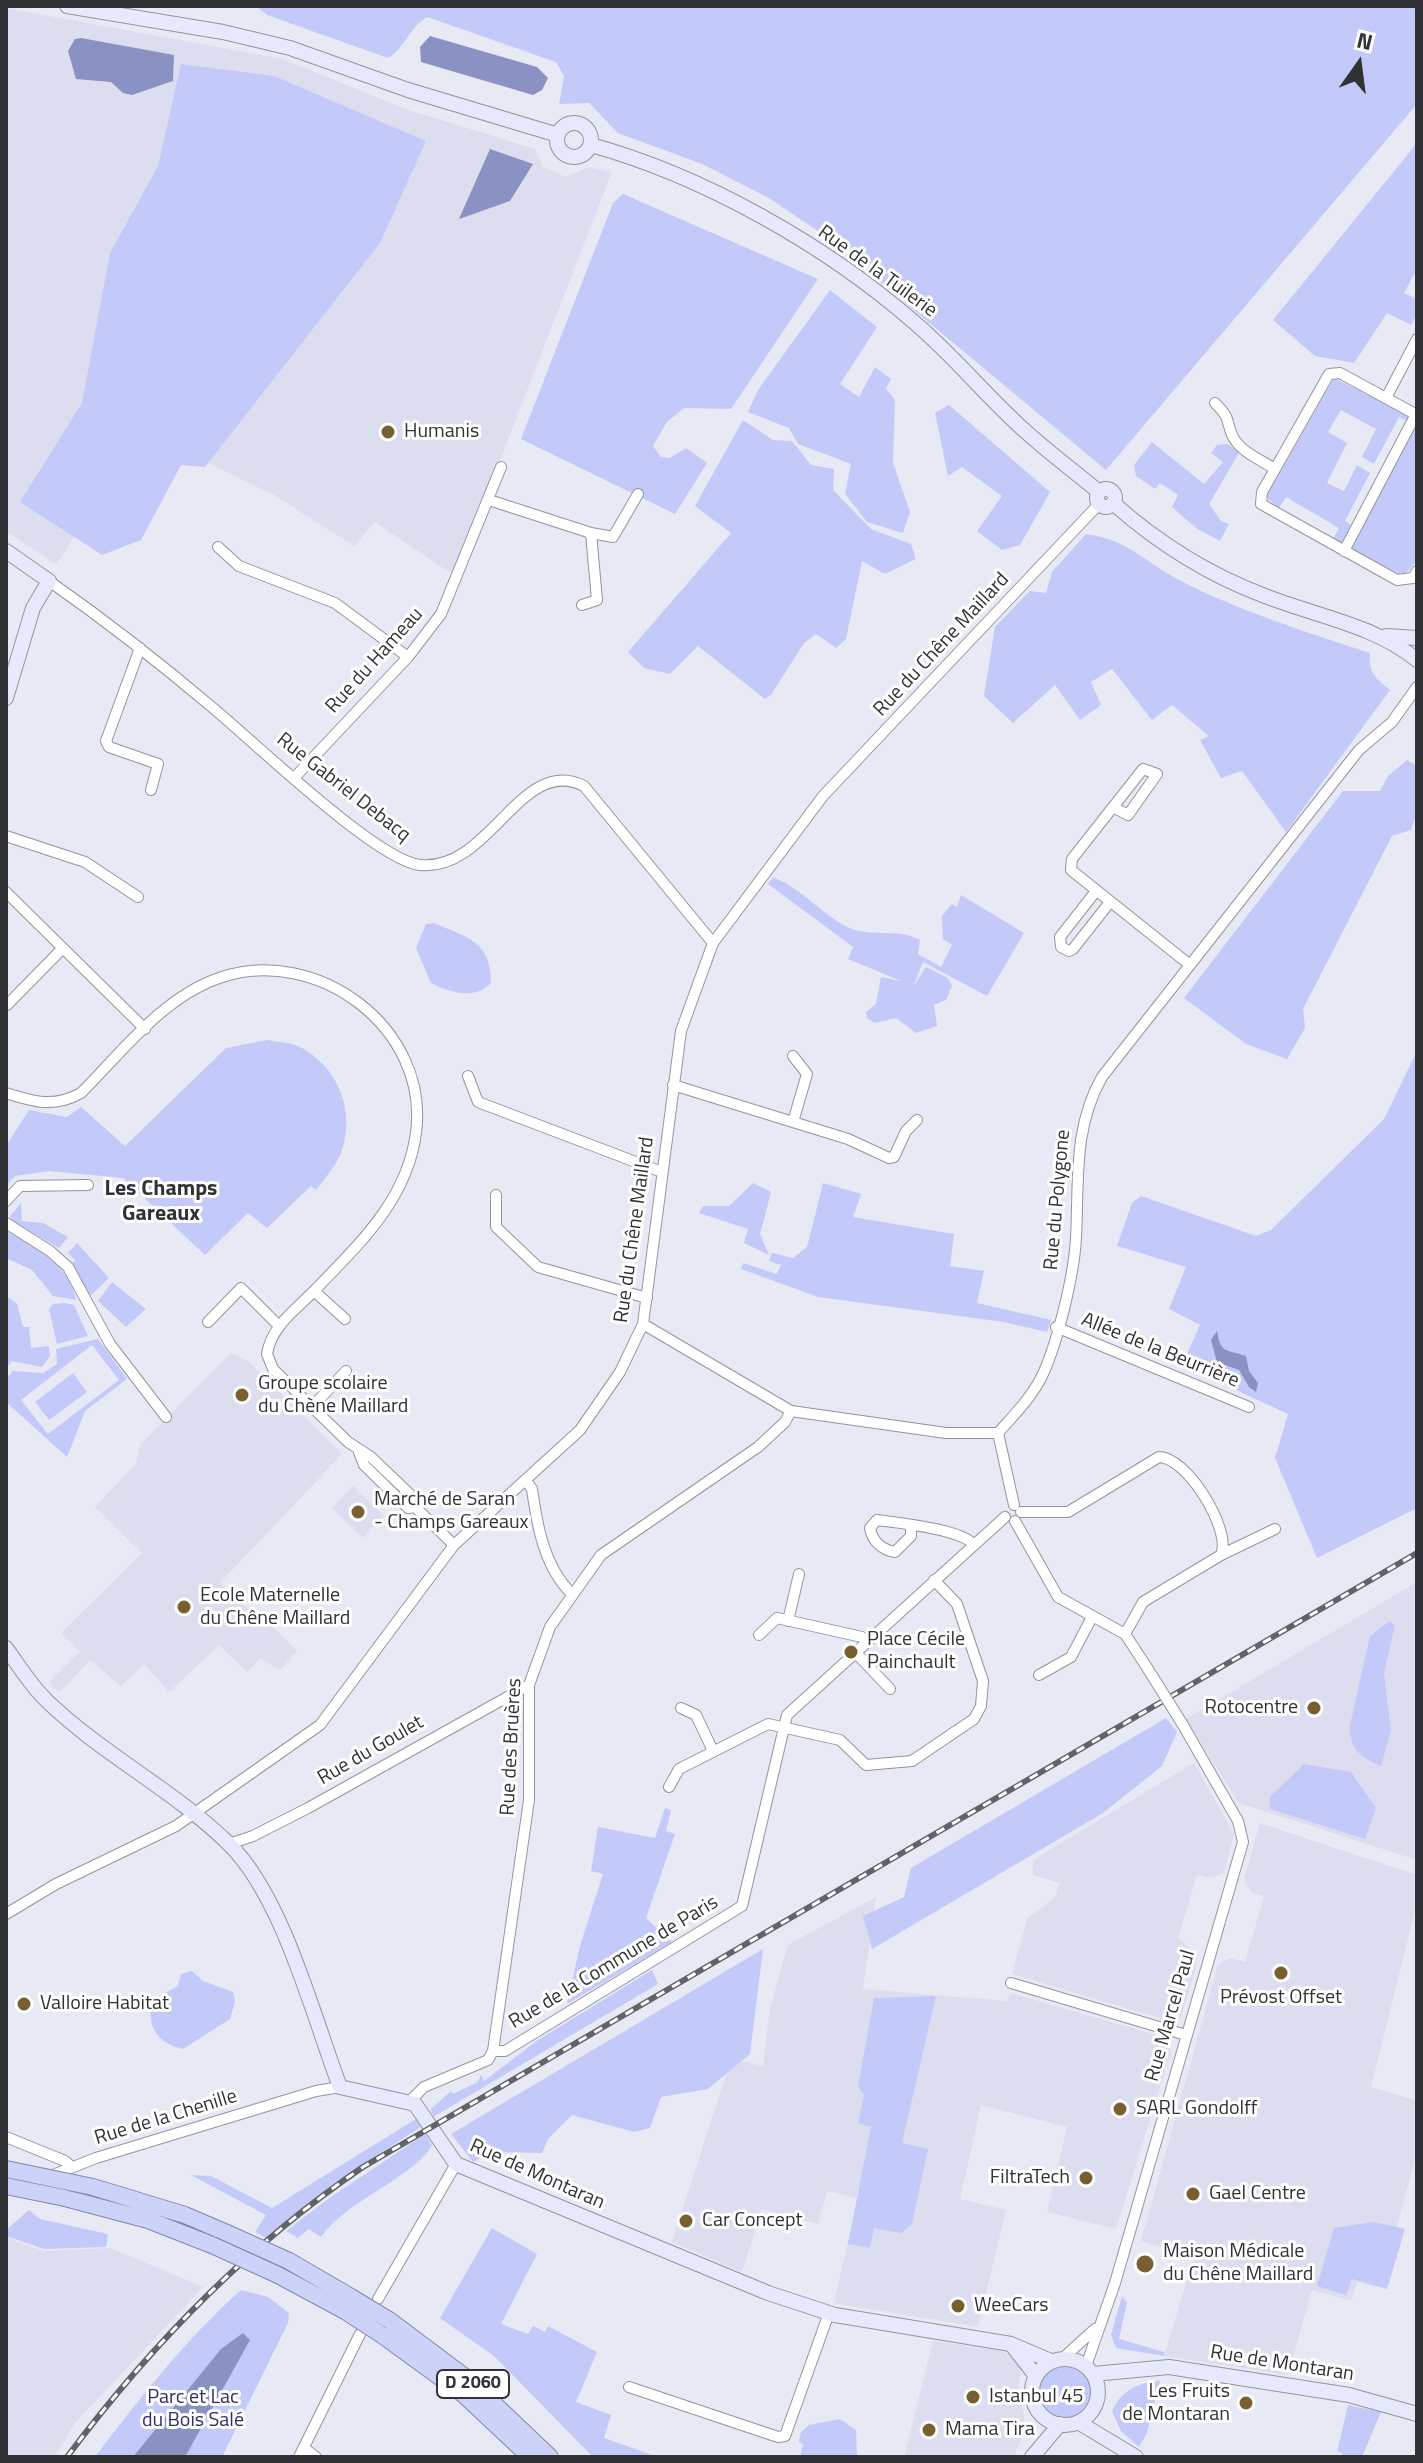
<!DOCTYPE html>
<html>
<head>
<meta charset="utf-8">
<style>
	body { margin:0 }
	#map { position:relative; width:1423px; height:2463px; overflow:hidden; background:#e7e9f4; font-family:"Titillium Web",sans-serif }
	canvas { display:block }
	.frame { position:absolute; inset:0; border:8px solid #313236; pointer-events:none }
	.north { position:absolute; left:1319px; top:24px; width:80px; height:80px; -webkit-text-stroke:6px #fff; paint-order:stroke; rotate:14deg; font-size:22px; font-weight:700; line-height:32px; text-align:center; color:#313236 }
	.north::after { content:''; display:block; margin:auto; width:28px; height:36px; background:#313236; clip-path:polygon(50% 0,100% 100%,50% 72%,0 100%) }
</style>
</head>
<body>
<div id="map">
<canvas width="1423" height="2463"></canvas>
<div class="frame"></div>
<div class="north">N</div>
</div>
<script>
const context = document.querySelector('canvas').getContext('2d');
context.lineJoin = 'round';
function fillPath(path, color) { context.fillStyle = color; context.fill(path, 'evenodd'); }
function strokePath(path, color, width, dash) { context.strokeStyle = color; context.lineWidth = width; context.lineCap = dash ? 'butt' : 'round'; context.setLineDash(dash || []); context.stroke(path); }
function write(font, color, halo, rows, align = 'center') {
  context.font = font + ' "Titillium Web",sans-serif'; context.lineWidth = 6; context.setLineDash([]); context.textBaseline = 'middle'; context.strokeStyle = halo; context.fillStyle = color; for (const [text, x, y, turn = 0] of rows) {
    context.save(); context.translate(x, y); context.rotate((+turn || 0) * Math.PI / 180); context.textAlign = isNaN(turn) ? turn : align; if (halo) context.strokeText(text, 0, 0); context.fillText(text, 0, 0); context.restore();
  }
}
fillPath(new Path2D(`
	M6,8L283,59L403,108L535,149L543,167L566,177L589,167L612,172L455,576L375,522L354,546L274,495L146,433L56,564L6,531Z
	M231,1353L248,1361L342,1454L220,1583L250,1611L254,1608L297,1651L280,1670L260,1658L247,1672L219,1645L169,1692L144,1664L121,1686L90,1660L59,1693L49,1682L80,1651L61,1633L142,1553L95,1507L136,1464L140,1445Z
	M353,1486L384,1516L363,1538L332,1508Z
	M1417,1582V1860L1239,1803L1186,1719Z
	M1194,1763L1234,1834L1224,1873L1211,1878L1197,1875L1178,1938L1195,1952L1197,1964L1181,2018L1169,2021L1012,1974L1027,1919L1056,1896L1059,1883L1033,1875V1860Z
	M1260,1823L1417,1875V1902L1371,2087L1417,2101V2151L1381,2288L1357,2282L1351,2301L1312,2290L1288,2375L1164,2356L1194,2257L1141,2241L1218,1965L1230,1958L1245,1962L1264,1896L1251,1892L1244,1879Z
	M876,1897L863,1989L1006,2001L1011,1993L1166,2038L1171,2052L1116,2229L1047,2212L1067,2127L981,2105L960,2199L1006,2210L978,2327L834,2303L863,2175L856,2198L827,2191L818,2224L762,2209L742,2272L672,2242L731,2059L763,2066L770,2008L788,1945Z
	M6,2237L44,2251L110,2248L203,2287L76,2422L54,2457H6Z
	M933,2341L1003,2351L1022,2367L1018,2389L1026,2425L1014,2457H904Z`), '#dcdef0');
fillPath(new Path2D(`
	M256,6H1417V104L1106,470L879,281V274L868,265L769,198L702,164L618,133L589,103L559,104L564,76L556,62L427,17C409,28 405,48 388,58L267,15Z
	M181,64L274,76L426,141L380,243L205,467L181,465L141,540L102,555L20,502L82,403L110,253L158,166Z
	M1417,143V269L1404,293L1417,299V314L1411,325L1387,313L1354,363L1315,356L1273,320Z
	M623,194L818,279L731,409L684,408L667,422L653,446L661,457L670,458L686,448L707,463L675,514L521,439L613,203Z
	M830,290L877,327L840,384L859,397L875,367L891,379L886,389L895,400L893,463L910,512L903,533L867,522L845,494L851,464L798,444L789,428L748,412L758,390Z
	M1334,378L1411,416L1409,422L1399,417L1374,464L1362,457L1376,429L1341,410L1328,432L1347,443L1327,483L1344,491L1357,465L1370,473L1345,521L1353,526L1343,545L1333,539L1339,528L1286,497L1279,508L1266,497Z
	M949,405L1050,492L1020,545L1002,550L977,531L1002,496L962,467L948,476L935,413Z
	M743,420L773,440L792,441L811,465L834,469L833,490L871,529L911,544L916,559L885,574L862,561L846,639L836,648L816,634L804,643L771,695L765,699L698,646L670,674L644,668L628,652L731,533L695,506Z
	M1417,424V560L1404,576L1354,551L1352,546Z
	M1152,442L1204,484L1223,462L1211,453L1217,445L1228,444L1239,453L1209,504L1221,521L1229,524L1220,541L1196,528L1172,507L1178,495L1160,483L1155,489L1136,476L1134,465Z
	M1086,534C1127,539 1145,562 1179,580C1239,611 1306,632 1370,653C1368,672 1376,679 1390,690L1286,832L1242,771L1221,778L1200,740L1209,736L1172,705L1152,720L1112,669L1091,682L1101,705L1080,720L1055,685L1013,723L984,696L995,627L1030,591L1046,593L1052,572Z
	M1407,760L1417,766V813L1411,830L1392,836L1303,1009L1305,1028L1287,1059L1246,1044L1184,998L1343,791H1380L1388,776Z
	M773,877C803,889 825,918 852,929C874,937 898,928 920,940L918,954L941,967L952,945L943,939L942,916L952,904L957,907L961,895L1024,933L987,996L923,962L913,987L926,967L948,978L952,986L946,1000L934,1005L937,1026L916,1033L896,1018L875,1023L867,1018L866,1012L876,1004L881,977L901,981L848,959L853,947L768,884Z
	M434,923C468,938 491,941 491,983C475,1000 451,993 431,983L416,948L426,924Z
	M267,1040C279,1042 294,1043 304,1049C341,1072 355,1113 341,1153C336,1166 324,1179 316,1190L311,1186L267,1228L248,1213L205,1255L123,1178L49,1171L15,1176L6,1186V1146L29,1110L67,1117L81,1107L125,1146L226,1048Z
	M1417,1051V1508L1317,1558L1275,1458L1288,1414L1182,1365L1200,1325L1169,1309L1186,1267L1117,1246L1132,1203L1141,1196L1256,1236L1271,1230L1384,1119Z
	M753,1183L771,1192L760,1234L769,1255L744,1243L748,1229L699,1213L703,1206H729Z
	M823,1183L861,1194L853,1217L954,1234L950,1266L984,1271L977,1303L1051,1320L1047,1332L1004,1322L818,1297L741,1269L743,1263L777,1274L781,1265L769,1261L772,1253L793,1258L807,1247Z
	M21,1203L22,1221L43,1223L68,1237L59,1248L11,1220L10,1216Z
	M6,1231C34,1246 71,1266 76,1300L53,1296L32,1270L6,1258Z
	M77,1243L109,1278L90,1296L72,1264L75,1260L68,1253Z
	M112,1282L146,1309L126,1327L98,1301Z
	M6,1296L17,1304L23,1327H29L31,1348L49,1346L50,1356L42,1367L12,1361L6,1368Z
	M64,1303L74,1305L88,1336L57,1344L49,1309L53,1304Z
	M98,1339L127,1379L85,1411L67,1457L6,1402V1379L13,1371L43,1373L57,1364L56,1349ZM92,1345L119,1380L48,1434L21,1400Z
	M73,1373L87,1392L49,1420L35,1402Z
	M1390,1621L1395,1626L1384,1673L1391,1731L1381,1766C1360,1757 1349,1749 1350,1725L1370,1636Z
	M1166,1718L1177,1732L1162,1766L1103,1813L872,1949L863,1916L904,1897L911,1868Z
	M1304,1764L1351,1772L1376,1808L1365,1839L1270,1809V1797Z
	M665,1808L671,1810L666,1831L675,1834L646,1918L672,1942L567,2004L580,1946L603,1874L591,1871L598,1827L655,1838Z
	M763,1949L750,2054L708,2089L661,2097L650,2128L634,2132L572,2115L548,2139L542,2153L490,2152L473,2162L451,2134Z
	M652,1970L658,1984L433,2117L431,2109L451,2091L453,2094L478,2082L481,2075L484,2081L538,2040Z
	M192,1971L203,1981L233,1992L235,2001L230,2019L183,2049C157,2043 147,2027 151,2000L178,1986L181,1974Z
	M936,1996L902,2143L928,2149L912,2224L901,2233L874,2228L870,2248L848,2244L871,2127L858,2123L864,2095L858,2086L874,1998Z
	M416,2119L421,2127L333,2184L266,2238L255,2232L266,2215L191,2175L211,2176L272,2208Z
	M425,2134L432,2145C415,2177 348,2199 321,2237L309,2229L298,2238L286,2231L328,2199Z
	M29,2210L40,2219L108,2234L106,2247L44,2249L6,2236V2230Z
	M1374,2222L1405,2229L1387,2289L1352,2279L1346,2295L1317,2286L1334,2228Z
	M492,2228L537,2254L501,2324L528,2334L533,2326L545,2332L548,2326L597,2352L576,2402L611,2415L604,2438L658,2457H593L494,2356L440,2318Z
	M241,2290L268,2297L289,2313L288,2323L222,2457H95C139,2399 186,2339 241,2290Z
	M1122,2296L1127,2303L1119,2339L1164,2352V2356L1116,2348L1111,2335Z
	M1039 2391a26 26 0 1 1 52 0a26 26 0 1 1-52 0Z
	M1160,2381L1147,2433L1139,2447L1121,2431L1112,2411C1122,2390 1137,2383 1160,2381Z
	M1348,2405L1381,2412L1362,2457H1342V2453L1337,2452Z
	M840,2419L856,2430L857,2457H800L803,2444L799,2442L801,2432L809,2425Z`), '#c3cafa');
fillPath(new Path2D(`
	M430,36L537,67L548,78L542,90L533,95L421,62L420,47Z
	M81,38L174,55L173,81L132,95L123,93L111,82L76,79L68,51L75,39Z
	M490,149L533,164L510,201L459,219Z
	M1217,1331C1221,1353 1224,1349 1246,1356L1249,1371L1258,1383L1256,1392L1249,1387L1239,1370L1217,1362L1211,1340Z
	M243,2333L250,2340L185,2457H133L221,2349Z`), '#8a91c3');
const street = new Path2D(`
	M1386,398L1417,339
	M1215,403C1232,420 1225,420 1233,437C1241,452 1261,460 1275,469
	M1417,415L1340,373L1329,374L1262,492L1261,504L1397,580L1413,578L1417,571
	M489,500L591,533L597,600L582,605
	M591,533L613,537L638,494
	M218,547L239,566L335,603L408,657
	M1344,551L1416,414
	M49,581C106,621 160,663 213,708C253,741 376,860 420,865C490,872 521,754 584,786L713,943
	M140,648L106,741L109,747L158,764L151,790
	M294,778L408,657L441,614L501,467
	M1113,807L1128,815L1157,774L1143,769L1072,859L1071,870L1190,965
	M6,836L85,862L138,897
	M1096,891L1060,937L1061,947L1069,951L1073,949L1110,902
	M6,892L145,1029
	M7,1005L62,949
	M793,1056L807,1074L793,1122
	M468,1076L478,1102L662,1172
	M673,1085L848,1139L889,1158L894,1157L906,1131L917,1120
	M6,1093C34,1102 54,1108 81,1093C122,1052 162,998 219,978C316,944 430,1028 416,1133C407,1201 358,1245 313,1292C295,1310 271,1327 267,1354L273,1369L348,1442L371,1457L416,1500L415,1507L454,1545
	M496,1195V1227L538,1267L647,1298
	M6,1201L20,1186L88,1185
	M6,1223L50,1251L68,1267L110,1344L166,1417
	M314,1291L345,1319
	M208,1322L241,1288L279,1326
	M643,1324L791,1411L946,1433H998C1013,1416 1029,1400 1040,1380C1057,1347 1074,1275 1076,1238C1079,1181 1073,1128 1102,1077L1359,750L1392,722L1417,687
	M1056,1327L1249,1407
	M312,1407L346,1371
	M998,1433L1014,1505
	M359,1452L364,1465L408,1508L415,1507
	M527,1482L532,1489C537,1525 544,1567 572,1594
	M1021,1512H1068L1159,1457C1187,1457 1232,1530 1221,1555L1143,1602L1125,1634
	M1015,1521L1058,1597L1125,1634L1146,1666
	M911,1525V1536L895,1552C882,1550 872,1541 870,1528L877,1520C899,1523 960,1529 973,1544
	M1221,1555L1275,1529
	M788,1621L799,1574
	M759,1635L777,1618L862,1637L866,1642
	M855,1652L890,1689
	M1039,1675L1071,1657L1092,1617
	M681,1708L696,1715L713,1751
	M669,1787L679,1769L768,1724L840,1740L866,1765L912,1761L974,1719L981,1706L983,1681L957,1604L934,1580
	M229,1844L253,1836L308,1808L529,1685
	M6,1914L56,1884L176,1826L320,1725L454,1545L580,1430L620,1372L643,1324L681,1031L713,943L823,796L1099,504
	M1011,1983L1186,2035
	M493,2051H505L742,1906L787,1715L1005,1517
	M410,2101L424,2087L488,2060L493,2051L529,1800V1685L550,1627L601,1555L758,1447L785,1422L791,1411
	M6,2137L65,2161L72,2167
	M48,2177L96,2158L316,2091L340,2087
	M378,2299L456,2164
	M1063,2358L1095,2329
	M1086,2366L1115,2283L1243,1842L1238,1821L1183,1725
	M629,2387L778,2437L785,2436L829,2313
	M304,2448L316,2457
	M299,2457L360,2334`);
const secondary = new Path2D(`
	M67,6L223,32L290,48L408,90L558,135
	M557 140a17 17 0 1 1 34 0a17 17 0 1 1-34 0Z
	M591,145C704,176 827,246 915,323C954,356 986,396 1024,430C1048,452 1074,471 1099,492
	M1097 498a9 9 0 1 1 18 0a9 9 0 1 1-18 0Z
	M1113,503C1158,543 1209,575 1265,596C1316,616 1374,625 1417,660
	M6,551L49,581L33,608L6,698
	M1386,636L1417,638
	M6,1648C19,1666 31,1686 47,1701C103,1755 174,1790 229,1844C283,1897 313,2016 340,2087L415,2104L456,2164L768,2293L835,2315L1011,2344L1051,2361
	M1011,2344L1036,2376
	M1032 2392a33 33 0 1 1 66 0a33 33 0 1 1-66 0Z
	M1093,2374L1169,2367L1349,2395L1417,2414
	M1078,2422L1136,2457
	M1032,2457L1060,2424`);
const primary = new Path2D(`
	M93,2187L185,2215L227,2233
	M65,2198L148,2220L212,2245
	M289,2261L351,2297
	M278,2275L345,2311
	M389,2320L469,2380L550,2457
	M382,2335L463,2394L530,2457`);
strokePath(street, '#93949e', 12);
strokePath(secondary, '#93949e', 16);
strokePath(primary, '#8186b2', 18);
strokePath(street, '#fff', 10);
strokePath(secondary, '#e6e8fc', 14);
strokePath(primary, '#cdd2f8', 16);
const rail = new Path2D(`
	M67,2457C150,2346 248,2245 363,2167L1417,1553`);
strokePath(rail, '#626369', 6);
strokePath(rail, '#fff', 3, [9]);
const streetBridge = new Path2D(`
	M1146,1666L1183,1725`);
const primaryBridge = new Path2D(`
	M6,2169L93,2187
	M6,2186L65,2198
	M227,2233L289,2261
	M212,2245L278,2275
	M351,2297L389,2320
	M345,2311L382,2335`);
strokePath(streetBridge, '#93949e', 12, []);
strokePath(primaryBridge, '#8186b2', 18, []);
strokePath(streetBridge, '#fff', 10);
strokePath(primaryBridge, '#cdd2f8', 16);
for (const [x, y, r, color] of [
	[388,432,8,"#795e30"],
	[242,1395,8,"#795e30"],
	[358,1512,8,"#795e30"],
	[184,1607,8,"#795e30"],
	[851,1652,8,"#795e30"],
	[1314,1708,8,"#795e30"],
	[1281,1973,8,"#795e30"],
	[24,2004,8,"#795e30"],
	[1120,2109,8,"#795e30"],
	[1086,2178,8,"#795e30"],
	[1193,2194,8,"#795e30"],
	[686,2221,8,"#795e30"],
	[1145,2264,10,"#795e30"],
	[958,2306,8,"#795e30"],
	[973,2397,8,"#795e30"],
	[1246,2403,8,"#795e30"],
	[929,2430,8,"#795e30"]
]) { const dot = new Path2D(); dot.arc(x, y, r, 0, 2 * Math.PI); context.fillStyle = color; context.fill(dot); strokePath(dot, '#fff', 3); }
for (const [x, y, w] of [
	[473,2384,72]
]) { const box = new Path2D(); box.roundRect(x - w / 2, y - 14, w, 28, 6); context.fillStyle = '#fff'; context.fill(box); strokePath(box, '#313236', 2); }
write('bold 18px', '#313236', null, [
	["D 2060",473,2384]
]);
write('20px', '#313236', '#fff', [
	["Rue de la Tuilerie",877,272,36],
	["Rue du Chêne Maillard",942,645,-47],
	["Rue du Hameau",375,661,-48],
	["Rue Gabriel Debacq",343,788,38],
	["Rue du Polygone",1058,1200,-85],
	["Rue du Chêne Maillard",635,1230,-82],
	["Allée de la Beurrière",1160,1351,22],
	["Rue des Bruères",512,1747,-87],
	["Rue du Goulet",371,1751,-30],
	["Rue de la Commune de Paris",614,1963,-31],
	["Rue Marcel Paul",1171,2016,-74],
	["Rue de la Chenille",166,2118,-17],
	["Rue de Montaran",537,2175,24],
	["Rue de Montaran",1282,2364,9]
]);
write('20px', '#313236', '#fff', [
	["Humanis",404,432],
	["Groupe scolaire",258,1384],
	["du Chène Maillard",258,1407],
	["Marché de Saran",374,1500],
	["- Champs Gareaux",374,1523],
	["Ecole Maternelle",200,1596],
	["du Chêne Maillard",200,1619],
	["Place Cécile",867,1640],
	["Painchault",867,1663],
	["Rotocentre",1298,1708,"right"],
	["Prévost Offset",1281,1998,"center"],
	["Valloire Habitat",40,2004],
	["SARL Gondolff",1136,2109],
	["FiltraTech",1070,2178,"right"],
	["Gael Centre",1209,2194],
	["Car Concept",702,2221],
	["Maison Médicale",1163,2252],
	["du Chêne Maillard",1163,2275],
	["WeeCars",974,2306],
	["Les Fruits",1230,2392,"right"],
	["de Montaran",1230,2415,"right"],
	["Istanbul 45",989,2397],
	["Mama Tira",945,2430]
], 'left');
write('20px', '#2d2d6b', '#fff', [
	["Parc et Lac",193,2398],
	["du Bois Salé",193,2421]
]);
write('bold 22px', '#313236', '#fff', [
	["Les Champs",161,1190],
	["Gareaux",161,1215]
]);
</script>
</body>
</html>
